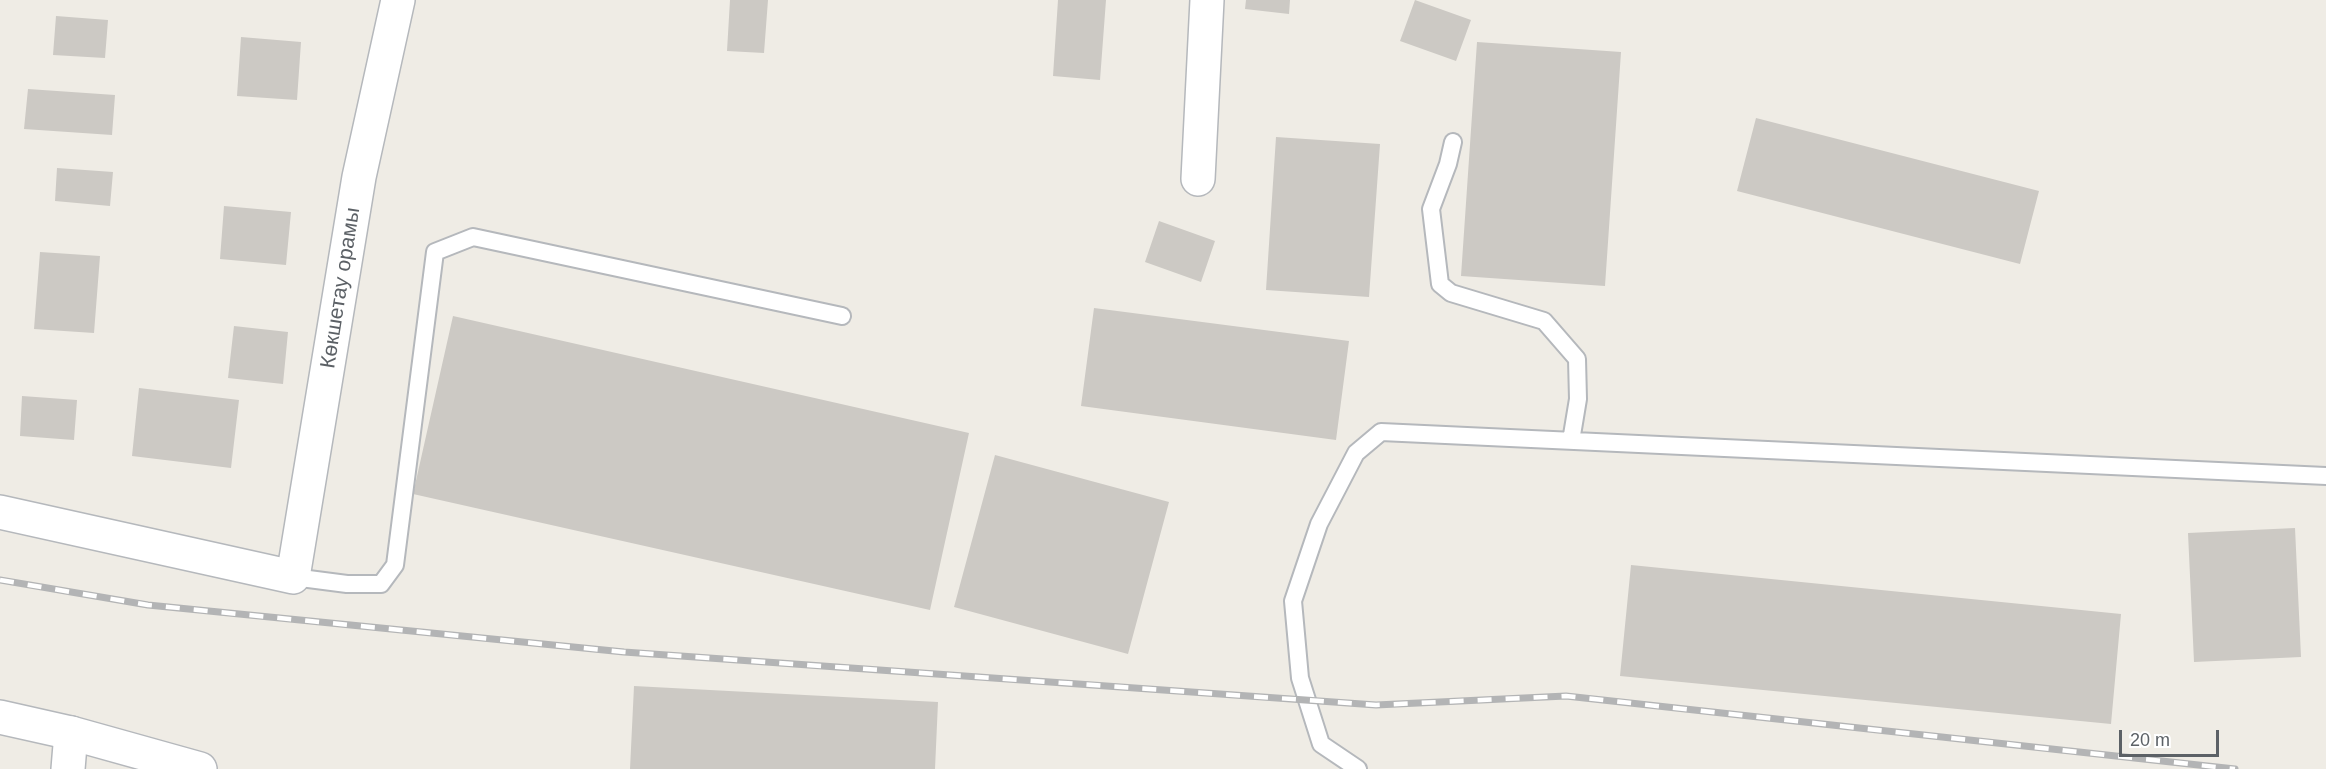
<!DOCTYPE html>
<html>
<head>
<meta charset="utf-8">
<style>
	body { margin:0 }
	#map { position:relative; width:2326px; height:769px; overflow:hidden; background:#efece5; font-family:Helvetica,sans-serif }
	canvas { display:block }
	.scale { position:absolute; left:2119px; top:730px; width:100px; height:27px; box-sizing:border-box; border:3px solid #5c6166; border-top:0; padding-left:8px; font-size:18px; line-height:21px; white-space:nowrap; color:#5c6166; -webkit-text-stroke:4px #fff; paint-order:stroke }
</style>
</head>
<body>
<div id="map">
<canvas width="2326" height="769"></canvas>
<div class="scale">20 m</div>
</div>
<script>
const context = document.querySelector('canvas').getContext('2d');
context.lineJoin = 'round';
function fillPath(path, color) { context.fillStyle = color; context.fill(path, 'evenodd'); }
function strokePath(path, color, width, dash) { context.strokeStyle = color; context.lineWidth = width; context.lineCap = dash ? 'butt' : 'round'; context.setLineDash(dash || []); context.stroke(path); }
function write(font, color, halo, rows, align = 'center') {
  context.font = font + ' Helvetica,sans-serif'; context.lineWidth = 4.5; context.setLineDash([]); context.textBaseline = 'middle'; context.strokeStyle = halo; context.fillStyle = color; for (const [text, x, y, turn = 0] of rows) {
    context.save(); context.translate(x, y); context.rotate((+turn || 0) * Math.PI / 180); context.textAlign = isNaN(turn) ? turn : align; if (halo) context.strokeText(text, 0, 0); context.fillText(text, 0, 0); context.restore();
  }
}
fillPath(new Path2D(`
	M730,0H768L764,53L727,51Z
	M1058,0H1106L1100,80L1053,76Z
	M1246,0H1290L1289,14L1245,9Z
	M1415,0L1471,20L1456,61L1400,41Z
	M56,16L108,20L105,58L53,55Z
	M241,37L301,42L297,100L237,96Z
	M1477,42L1621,52L1605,286L1461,276Z
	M28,89L115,95L112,135L24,129Z
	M1756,118L2039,191L2020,264L1737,191Z
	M1276,137L1380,144L1369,297L1266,290Z
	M57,168L113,172L110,206L55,201Z
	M224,206L291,212L286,265L220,259Z
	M1159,221L1215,241L1201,282L1145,262Z
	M40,252L100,256L94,333L34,329Z
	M1094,308L1349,341L1336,440L1081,406Z
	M453,316L969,433L930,610L413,494Z
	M234,326L288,332L283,384L228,378Z
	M139,388L239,400L231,468L132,456Z
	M22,396L77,400L74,440L20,436Z
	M995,455L1169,502L1128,654L954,607Z
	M2295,528L2301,657L2194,662L2188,533Z
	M1631,565L2121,614L2111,724L1620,676Z
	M634,686L938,702L935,769H630Z`), '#ccc9c4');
const service = new Path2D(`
	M1453,142L1448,164L1431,209L1440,284L1451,293L1544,321L1577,359L1578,399L1571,441
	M293,577L347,584H381L395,565L435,252L473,237L842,316
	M1358,769L1321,744L1300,678L1293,601L1319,524L1356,453L1381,432L2326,476`);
const minor = new Path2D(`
	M1198,179L1207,0
	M0,512L293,577L359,177L398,0
	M68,769L71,733`);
const tertiary = new Path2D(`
	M0,717L71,733L200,769`);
strokePath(service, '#b5b8bc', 20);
strokePath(minor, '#b5b8bc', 36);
strokePath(tertiary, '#b5b8bc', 36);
strokePath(service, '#fff', 16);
strokePath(minor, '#fff', 33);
strokePath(tertiary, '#fff', 33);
const rail = new Path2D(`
	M0,580L148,605L624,652L1376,705L1566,696L2235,769`);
strokePath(rail, '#b3b4b5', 7);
strokePath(rail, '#fff', 4.5, [14]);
write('21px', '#5c6166', '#fff', [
	["Көкшетау орамы",341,288,-81]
]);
</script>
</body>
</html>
